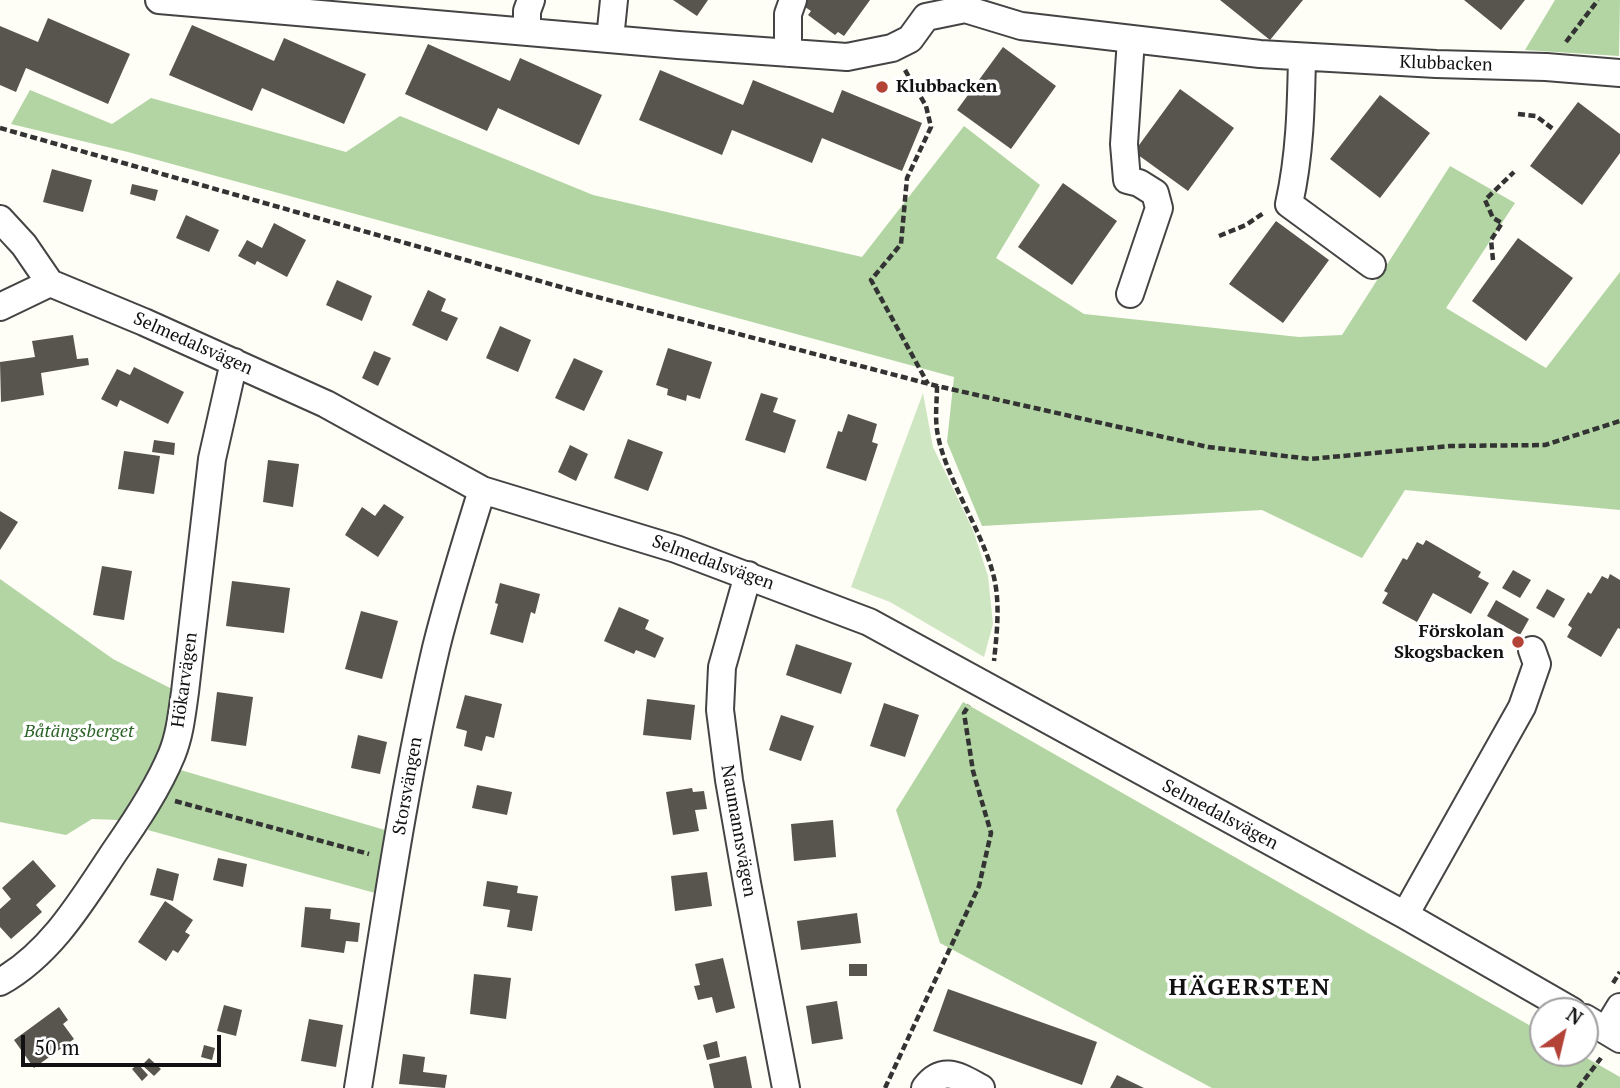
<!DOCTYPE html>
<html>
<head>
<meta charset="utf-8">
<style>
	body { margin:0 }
	#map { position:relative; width:1620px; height:1088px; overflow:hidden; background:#fefdf6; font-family:"PT Serif",serif }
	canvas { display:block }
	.north { position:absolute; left:1529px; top:997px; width:70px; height:70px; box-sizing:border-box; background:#fff; border:2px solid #a0a0a0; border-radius:50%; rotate:34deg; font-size:19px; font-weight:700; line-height:28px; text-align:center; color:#111 }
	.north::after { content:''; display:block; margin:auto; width:24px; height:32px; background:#b34237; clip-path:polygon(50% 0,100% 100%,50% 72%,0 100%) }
	.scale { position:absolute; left:21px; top:1035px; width:200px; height:32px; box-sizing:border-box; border:4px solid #111; border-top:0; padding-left:9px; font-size:21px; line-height:24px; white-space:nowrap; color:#111; -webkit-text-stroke:5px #fff; paint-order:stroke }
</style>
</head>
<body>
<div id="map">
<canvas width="1620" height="1088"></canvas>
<div class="north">N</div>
<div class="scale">50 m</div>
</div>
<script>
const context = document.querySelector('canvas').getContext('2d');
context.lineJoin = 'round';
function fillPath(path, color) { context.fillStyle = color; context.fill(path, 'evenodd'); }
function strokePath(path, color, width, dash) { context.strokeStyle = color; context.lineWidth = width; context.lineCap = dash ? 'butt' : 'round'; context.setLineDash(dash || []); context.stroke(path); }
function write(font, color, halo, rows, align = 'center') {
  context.font = font + ' "PT Serif",serif'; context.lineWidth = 7; context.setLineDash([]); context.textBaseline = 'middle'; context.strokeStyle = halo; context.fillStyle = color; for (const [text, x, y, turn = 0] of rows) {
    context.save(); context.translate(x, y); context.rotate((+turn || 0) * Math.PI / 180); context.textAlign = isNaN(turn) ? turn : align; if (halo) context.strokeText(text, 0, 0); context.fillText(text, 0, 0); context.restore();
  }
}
fillPath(new Path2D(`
	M923,393L933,447L973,530L988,576L993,624L984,657L890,602L851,587Z`), '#cfe6c2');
fillPath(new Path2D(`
	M1555,0H1620L1619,56L1525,50Z
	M30,90L112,124L151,98L346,152L400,116L593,195L862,257L964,126L1040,185L996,258L1084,314L1299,337L1342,335L1450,166L1515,203L1446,308L1546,368L1620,272V510L1405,490L1362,558L1262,510L982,526L947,442L954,377L128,152L11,124Z
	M0,579L113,659L172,689L171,721L154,761L119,820L92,819L66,835L0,822Z
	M963,702L1543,1033V1053H1578L1620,1077V1088H1212L940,943L896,810Z
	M177,769L385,830L375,893L148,830Z`), '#b2d5a3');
fillPath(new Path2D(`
	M673,0H708L697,16Z
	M805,0H870L844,36L838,32L835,35L808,15L811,11L802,5Z
	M1220,0H1303L1270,40Z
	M1464,0H1525L1501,30Z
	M48,18L130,54L108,104L26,68L16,92L0,85V26L38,42Z
	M192,25L274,61L284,38L366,74L344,124L262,88L252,111L169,75Z
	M428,44L510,81L520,58L602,95L579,145L498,108L487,131L405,94Z
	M1003,47L1056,86L1011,149L957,110Z
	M660,70L743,105L753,80L833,113L842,90L922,123L902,171L822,138L812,163L732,130L722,155L639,120Z
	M1180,89L1234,128L1188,191L1134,152Z
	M1380,95L1430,133L1380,198L1330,159Z
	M1578,102L1620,134V153L1582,205L1530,166Z
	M52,169L92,180L83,212L43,202Z
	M1063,183L1117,221L1072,285L1018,247Z
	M132,184L158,190L155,201L130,194Z
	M186,215L219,230L209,252L176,238Z
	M1276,221L1329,260L1283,323L1229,284Z
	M274,223L306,240L287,277L257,261L255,265L238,256L247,240L262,248Z
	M1518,238L1573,278L1526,341L1472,301Z
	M337,280L372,296L362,321L326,305Z
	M428,290L446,299L441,311L458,318L447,341L412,325Z
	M500,326L531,340L518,372L486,358Z
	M73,335L77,359L88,358L89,365L41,373L44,395L1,402L0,362L35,357L32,341Z
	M668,348L712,362L700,399L687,395L686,401L667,395L668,389L656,385Z
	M374,351L391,358L378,386L362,378Z
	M574,358L603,371L584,411L555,398Z
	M134,367L184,392L168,424L120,400L117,407L101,399L117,369L130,375Z
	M761,393L778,398L773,412L796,420L785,453L745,440Z
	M848,414L877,424L872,442L878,444L866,481L826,468L838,431L842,432Z
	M628,439L663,452L648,491L614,478Z
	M154,440L175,443L174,455L152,452Z
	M570,445L588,454L576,481L558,472Z
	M124,451L160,456L154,494L118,489Z
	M268,460L299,464L293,507L263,502Z
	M384,504L404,517L378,557L345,535L362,507L375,516Z
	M0,511L18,522L0,550Z
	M1426,540L1481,572L1478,577L1489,583L1471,614L1433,593L1417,622L1382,603L1388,593L1384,591L1403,558L1407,560L1417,542L1423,545Z
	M102,566L132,571L124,620L93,615Z
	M1513,570L1531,580L1520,598L1502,588Z
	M1610,574L1620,580V629L1618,628L1601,657L1567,637L1572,628L1568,625L1588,592L1591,594L1602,576L1608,579Z
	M232,581L290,588L284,633L226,626Z
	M500,583L540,594L535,614L531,612L523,643L490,634L498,604L495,603Z
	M1547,589L1565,599L1554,618L1536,608Z
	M1496,600L1529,619L1520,635L1487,616Z
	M619,607L649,620L645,629L664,638L655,658L636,650L634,654L604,641Z
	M361,611L398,621L382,679L345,669Z
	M796,644L852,663L841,694L786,675Z
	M217,692L253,697L246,746L211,741Z
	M465,695L502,704L494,738L486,736L482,751L464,746L467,731L456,728Z
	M647,699L695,705L691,740L643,735Z
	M884,703L919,715L905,757L870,746Z
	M781,715L814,726L801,761L769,750Z
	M358,735L387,742L380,774L351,768Z
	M477,785L512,792L507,815L472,808Z
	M692,788L693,792L704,791L707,809L695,810L699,831L673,835L666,792Z
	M833,820L836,857L794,861L791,824Z
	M218,858L247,864L243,887L213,880Z
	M33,860L56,886L36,905L42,912L11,939L0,927V909L11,899L2,888Z
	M157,868L179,874L173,901L150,895Z
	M707,872L712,906L675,911L671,876Z
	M487,881L518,886L517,893L538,896L532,931L507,927L510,910L483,906Z
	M165,901L193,920L185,932L190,935L178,953L173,950L166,961L138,942Z
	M305,907L331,909L330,919L360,923L358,942L346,941L344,953L301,947Z
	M857,913L861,943L801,950L797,921Z
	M723,958L735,1008L716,1013L712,997L698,1000L694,986L700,985L695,964Z
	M849,964H867V976H849Z
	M474,974L511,978L506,1019L470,1014Z
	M948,989L1097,1042L1082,1085L933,1031Z
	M837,1001L843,1039L812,1044L806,1006Z
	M224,1005L242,1010L236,1036L217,1031Z
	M59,1007L68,1020L63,1024L74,1039L34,1068L14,1040Z
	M309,1019L343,1025L336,1067L301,1061Z
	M717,1041L720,1057L707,1060L703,1045Z
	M204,1045L215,1048L212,1060L201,1057Z
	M403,1054L425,1057L423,1072L447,1075L445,1088L399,1084Z
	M746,1056L752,1088H714L709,1064Z
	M149,1058L161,1069L154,1076L142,1065Z
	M138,1064L148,1075L142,1081L132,1069Z
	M1117,1075L1144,1088H1110Z`), '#58544e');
const minor = new Path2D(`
	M159,0L678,45L847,57L892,48L910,39L926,17L965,9L1021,26L1260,54L1436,64L1546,67L1620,73
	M527,31V11L531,0
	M610,39L614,0
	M788,53V14L793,0
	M1302,57C1301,107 1300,155 1289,204L1372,265
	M0,219L24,245L50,283
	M1130,294L1159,208L1155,193L1139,183L1127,180L1124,144L1131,39
	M0,307L50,283L144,322L326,404L482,490L676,549L869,622L1405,915L1572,1011
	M748,575L722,667L720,710L729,780L747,883L786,1088
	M1405,915L1522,707L1537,664L1532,650
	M0,982C52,953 83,899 115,851C136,821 158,788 172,754C180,734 182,713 185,692L212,459L234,362
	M1585,1018L1620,1039
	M1606,1030L1620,1007
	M358,1088C382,941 402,793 436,648C449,595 466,542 482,490
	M925,1088C943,1064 960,1077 981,1088`);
strokePath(minor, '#444', 30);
strokePath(new Path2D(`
	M1566,42L1598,0
	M905,70L926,106L931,127L907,178L901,244L871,280L928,384
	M1518,114L1536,116L1553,129
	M0,128L582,293L937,386L1208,447L1310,459L1450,446L1545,445L1620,421
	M1219,236L1246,225L1265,212
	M1493,260L1491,240L1502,223L1493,218L1485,200L1514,172
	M937,386C937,400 935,416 937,430C943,473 979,525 992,570C1001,599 997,632 994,661
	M175,801L369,854
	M1613,983L1620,972
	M885,1088L979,886L991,833L973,771L964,713L969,705
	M1578,1088L1601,1058`), '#333', 4.5, [7, 3.5]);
strokePath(minor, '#fff', 26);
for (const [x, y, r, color] of [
	[882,87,7,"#b34237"],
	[1518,642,7,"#b34237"]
]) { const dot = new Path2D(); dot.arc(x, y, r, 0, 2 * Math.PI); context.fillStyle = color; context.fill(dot); strokePath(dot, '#fff', 2.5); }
write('18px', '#111', '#fff', [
	["Klubbacken",1446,64,2],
	["Selmedalsvägen",193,344,24],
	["Selmedalsvägen",713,563,20],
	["Hökarvägen",185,680,-82],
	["Storsvängen",408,786,-80],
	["Selmedalsvägen",1220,815,28],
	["Naumannsvägen",738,831,80]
]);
write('bold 18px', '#111', '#fff', [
	["Klubbacken",896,87],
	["Förskolan",1504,632,"right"],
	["Skogsbacken",1504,653,"right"]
], 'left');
write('italic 18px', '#2b6327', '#fff', [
	["Båtängsberget",79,732]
]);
context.letterSpacing = '2px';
write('bold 24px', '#111', '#fff', [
	["HÄGERSTEN",1250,988]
]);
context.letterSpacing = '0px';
</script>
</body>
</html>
